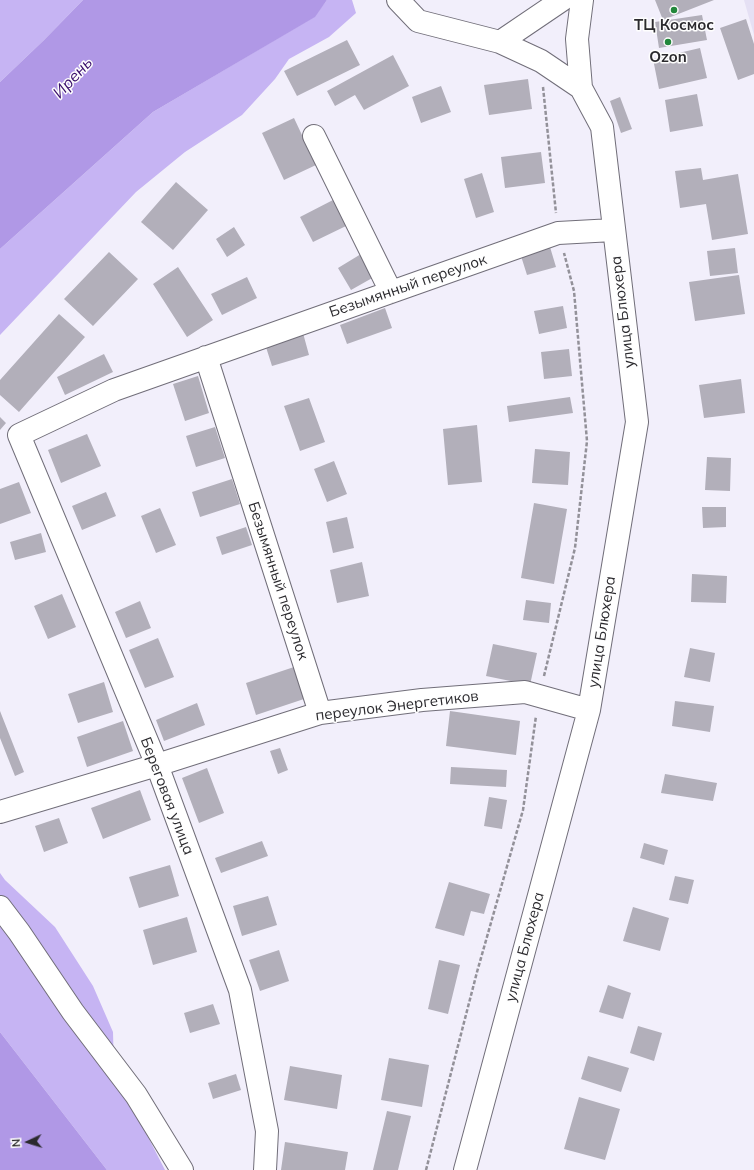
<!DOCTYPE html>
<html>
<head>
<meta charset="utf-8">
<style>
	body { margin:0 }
	#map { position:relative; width:754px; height:1170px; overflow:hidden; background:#f2effb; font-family:Mulish,sans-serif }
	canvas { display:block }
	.north { position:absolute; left:8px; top:1122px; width:40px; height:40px; -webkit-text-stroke:3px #fefefe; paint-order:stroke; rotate:266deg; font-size:11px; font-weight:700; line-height:16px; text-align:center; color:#2b2a2e }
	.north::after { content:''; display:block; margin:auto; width:14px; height:18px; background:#2b2a2e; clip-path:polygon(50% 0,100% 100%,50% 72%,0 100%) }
</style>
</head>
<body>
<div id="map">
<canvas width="754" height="1170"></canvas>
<div class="north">N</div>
</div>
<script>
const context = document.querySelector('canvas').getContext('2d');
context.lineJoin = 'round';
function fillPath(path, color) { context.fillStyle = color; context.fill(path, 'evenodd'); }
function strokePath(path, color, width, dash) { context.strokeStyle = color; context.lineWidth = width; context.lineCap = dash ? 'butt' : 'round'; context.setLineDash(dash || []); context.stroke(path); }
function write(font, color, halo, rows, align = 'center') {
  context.font = font + ' Mulish,sans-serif'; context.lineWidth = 3; context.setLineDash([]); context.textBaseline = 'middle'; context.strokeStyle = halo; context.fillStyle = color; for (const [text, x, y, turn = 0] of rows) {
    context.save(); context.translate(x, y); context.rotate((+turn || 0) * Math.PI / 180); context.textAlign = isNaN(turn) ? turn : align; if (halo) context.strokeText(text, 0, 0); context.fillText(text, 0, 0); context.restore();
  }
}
fillPath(new Path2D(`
	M744,0H754V35Z`), '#e5e0f4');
fillPath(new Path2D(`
	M0,0H83L44,40L0,82Z
	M327,0H352L356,13L329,37L289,59L275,79L242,115L185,152L136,192L0,335V249L153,112L314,17Z
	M0,873L5,880L55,927L93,986L113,1032L114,1071L165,1170H107L0,1032Z`), '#c6b4f3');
fillPath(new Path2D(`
	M83,0H327L315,17L153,112L0,249V82L44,40Z
	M0,1032L107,1170H0Z`), '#b098e6');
fillPath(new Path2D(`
	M655,0H714L663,20Z
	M702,15L707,40L659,48L655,22Z
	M746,19L754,44V74L738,80L720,28Z
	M347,40L360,65L297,96L284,71Z
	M700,48L707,78L659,89L653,59Z
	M393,55L409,86L364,110L355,95L335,106L327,91Z
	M528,79L532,109L489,115L484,85Z
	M441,86L451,112L421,123L412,97Z
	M697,94L703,126L670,132L665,100Z
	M620,97L632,129L621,133L610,101Z
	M294,118L316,165L284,180L262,133Z
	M541,152L545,183L505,188L501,157Z
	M701,168L703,180L738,174L748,234L712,240L706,204L680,208L675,171Z
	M482,173L494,212L476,218L464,179Z
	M176,182L208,210L173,250L141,222Z
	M333,200L346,226L313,242L300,217Z
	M234,227L245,245L227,257L216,239Z
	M550,247L556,267L527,275L521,256Z
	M735,248L738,273L710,276L707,251Z
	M109,252L138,279L93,326L64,299Z
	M361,254L374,277L351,290L338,268Z
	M178,267L213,320L187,337L153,284Z
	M739,275L745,314L695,321L689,282Z
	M247,277L257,298L222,315L211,294Z
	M563,306L567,328L539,334L534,311Z
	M385,308L392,328L347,344L340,325Z
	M59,314L85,337L19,412L0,395V380Z
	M303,333L309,355L272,366L265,344Z
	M569,349L572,376L544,379L541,352Z
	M104,354L113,372L65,395L57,377Z
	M198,376L209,413L185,421L173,384Z
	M741,379L745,413L704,418L699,385Z
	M570,397L573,413L509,422L507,406Z
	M309,398L325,442L300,451L284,406Z
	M0,417L6,423L0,430Z
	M477,425L482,482L448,485L443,429Z
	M215,427L225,458L196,467L186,436Z
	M87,434L101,466L61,483L48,450Z
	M535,449L570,452L568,485L532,483Z
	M707,457L731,458L730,491L705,490Z
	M334,461L347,494L327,502L314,469Z
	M232,479L240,504L200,517L192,492Z
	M19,482L31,513L0,524V489Z
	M106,492L116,516L82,530L72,506Z
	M534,503L567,509L554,584L521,578Z
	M702,507H726V527L703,528Z
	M160,508L176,545L156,553L141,516Z
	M347,517L354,548L333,553L326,522Z
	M246,527L252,545L222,555L216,537Z
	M41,533L46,552L15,560L10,542Z
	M362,562L369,596L337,603L330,570Z
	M692,574L727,576L726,603L691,602Z
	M62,594L76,627L48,639L34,606Z
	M526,600L551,603L549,623L523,620Z
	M140,601L151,628L126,638L115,612Z
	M158,638L174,677L145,688L129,650Z
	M493,644L537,653L530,685L486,676Z
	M690,648L715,653L710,682L684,677Z
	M294,667L304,699L256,715L246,683Z
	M104,682L113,712L78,723L68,694Z
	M675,701L714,706L710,732L672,726Z
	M197,703L205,725L164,741L156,720Z
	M0,711L24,772L15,776L0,738Z
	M450,711L520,721L516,755L446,746Z
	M123,721L133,751L87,767L77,737Z
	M280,748L288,770L278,774L270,751Z
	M451,767L507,770L506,787L450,784Z
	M207,768L224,813L199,823L182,778Z
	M665,774L717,783L713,801L661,793Z
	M140,790L151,820L103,839L91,808Z
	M489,797L507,800L502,829L484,826Z
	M59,818L68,843L44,852L35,826Z
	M262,841L268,856L221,873L215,858Z
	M644,843L668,850L664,865L640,858Z
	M170,865L179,896L139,908L129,877Z
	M675,876L694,880L688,904L669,900Z
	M449,882L490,894L484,914L471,911L464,936L435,928Z
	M268,896L277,925L242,936L233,906Z
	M633,907L669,918L660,951L623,941Z
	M187,917L197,952L153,965L143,930Z
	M279,950L289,981L260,991L249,960Z
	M439,960L460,965L448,1014L428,1009Z
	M608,985L631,993L623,1019L599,1012Z
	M213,1004L220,1024L190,1033L184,1013Z
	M638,1026L662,1033L654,1061L630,1053Z
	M588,1056L629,1068L621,1092L581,1079Z
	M389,1058L429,1065L422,1107L381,1100Z
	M290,1066L342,1075L337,1109L284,1100Z
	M236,1074L241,1090L213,1099L208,1083Z
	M579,1097L620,1109L605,1160L564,1149Z
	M387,1111L411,1116L398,1170H373Z
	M285,1142L348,1152L345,1170H281Z`), '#b2afba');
const minor = new Path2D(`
	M398,0L418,21L500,42L541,61L581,88
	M500,42L562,0
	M314,136L391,292
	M206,357L320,713
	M0,812L157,765L320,713L422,700L525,692L589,710
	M0,907L19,932L73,1012L136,1095L182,1170
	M265,1170L267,1131L240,990L157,765L19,435L114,390L558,233L613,230
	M465,1170L589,710L637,422L602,127L581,88L577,39L582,0`);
strokePath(minor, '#716e79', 24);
strokePath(new Path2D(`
	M543,87L556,213
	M544,676L575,548L587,441L574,291L564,253
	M426,1170L477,972L523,810L536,716`), '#939199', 2.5, [4, 2]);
strokePath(minor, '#fff', 22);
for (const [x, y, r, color] of [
	[674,10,4,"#22873b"],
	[668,42,4,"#22873b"]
]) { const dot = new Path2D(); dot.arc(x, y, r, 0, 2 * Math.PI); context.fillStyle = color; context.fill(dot); strokePath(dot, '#fefefe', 1.5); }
write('bold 15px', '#2b2a2e', '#fefefe', [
	["ТЦ Космос",674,25],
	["Ozon",668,57]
]);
write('15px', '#2b2a2e', '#fefefe', [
	["Безымянный переулок",408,286,-19],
	["улица Блюхера",623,312,-97],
	["Безымянный переулок",278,581,72],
	["улица Блюхера",602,632,-81],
	["переулок Энергетиков",397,706,-7],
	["Береговая улица",167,796,69],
	["улица Блюхера",525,947,-75]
]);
write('italic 16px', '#3a106c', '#fefefe', [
	["Ирень",73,78,-47]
]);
</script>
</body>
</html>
